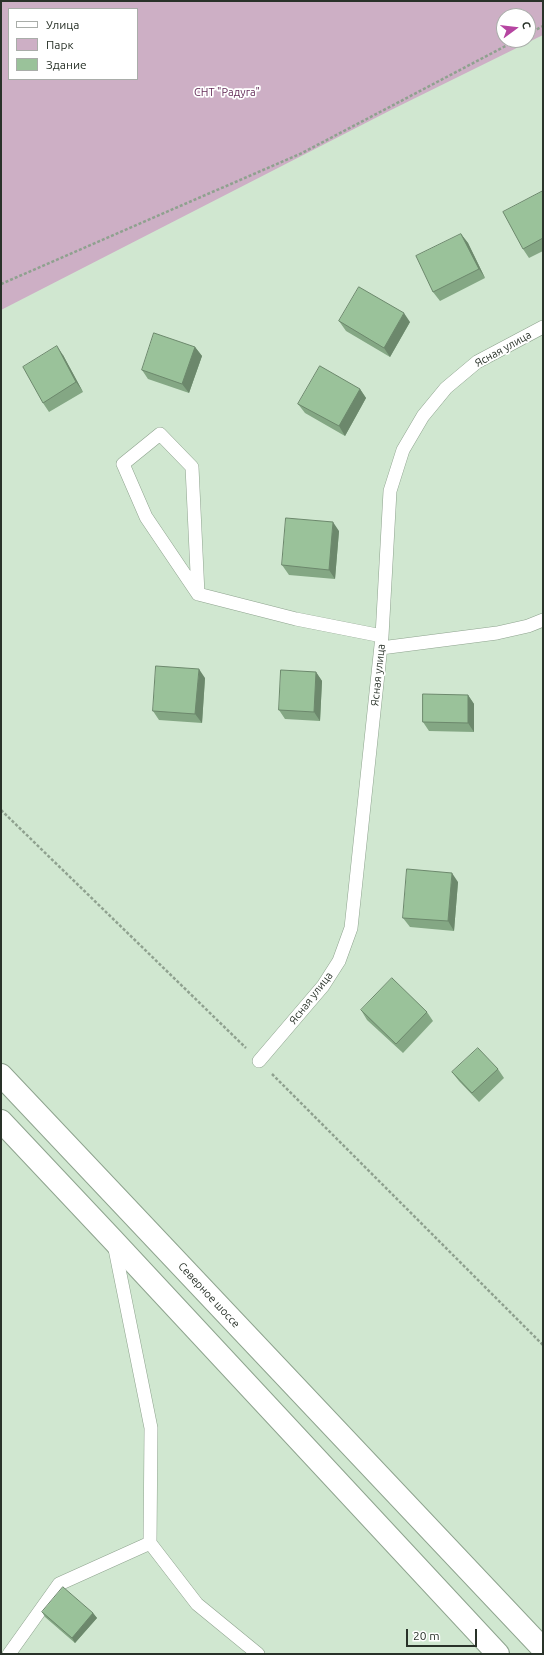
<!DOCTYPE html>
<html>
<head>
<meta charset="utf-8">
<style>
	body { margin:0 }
	#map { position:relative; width:544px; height:1655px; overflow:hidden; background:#d0e7d0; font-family:Ubuntu,sans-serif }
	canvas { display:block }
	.frame { position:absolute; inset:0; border:2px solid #293229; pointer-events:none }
	.legend { position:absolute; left:8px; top:8px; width:130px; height:72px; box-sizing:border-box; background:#fff; border:1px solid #a9ada9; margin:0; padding:5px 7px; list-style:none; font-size:12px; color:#293229 }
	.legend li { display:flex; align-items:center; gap:8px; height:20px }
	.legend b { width:20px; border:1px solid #a9ada9 }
	.north { position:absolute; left:496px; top:8px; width:40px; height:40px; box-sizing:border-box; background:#fff; border:1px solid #a9ada9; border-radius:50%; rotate:75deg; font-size:11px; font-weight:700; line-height:16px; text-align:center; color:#293229 }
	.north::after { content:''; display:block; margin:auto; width:14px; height:18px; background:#b645a1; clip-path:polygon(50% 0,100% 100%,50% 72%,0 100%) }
	.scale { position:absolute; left:406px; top:1629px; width:71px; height:18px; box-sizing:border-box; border:2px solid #293229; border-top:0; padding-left:5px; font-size:12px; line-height:14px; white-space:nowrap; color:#293229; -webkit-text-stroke:3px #fff; paint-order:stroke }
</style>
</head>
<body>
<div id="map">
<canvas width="544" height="1655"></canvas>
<div class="frame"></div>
<ul class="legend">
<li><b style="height:5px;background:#fff"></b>Улица</li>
<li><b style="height:11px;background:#cdafc5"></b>Парк</li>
<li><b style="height:11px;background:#9ac29a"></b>Здание</li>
</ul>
<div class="north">С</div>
<div class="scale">20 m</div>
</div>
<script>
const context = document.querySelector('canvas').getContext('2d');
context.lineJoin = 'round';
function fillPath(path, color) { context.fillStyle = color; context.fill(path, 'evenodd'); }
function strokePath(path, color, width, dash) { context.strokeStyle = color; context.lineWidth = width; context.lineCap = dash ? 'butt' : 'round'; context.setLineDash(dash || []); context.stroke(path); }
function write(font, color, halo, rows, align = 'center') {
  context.font = font + ' Ubuntu,sans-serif'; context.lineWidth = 3.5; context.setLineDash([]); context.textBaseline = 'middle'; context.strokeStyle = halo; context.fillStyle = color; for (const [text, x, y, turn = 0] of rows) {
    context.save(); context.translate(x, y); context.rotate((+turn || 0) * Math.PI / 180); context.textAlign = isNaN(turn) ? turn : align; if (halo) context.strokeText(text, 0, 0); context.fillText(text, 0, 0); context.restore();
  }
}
fillPath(new Path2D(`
	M1,1H543V35L391,110L1,310ZM9,9H137V79H9ZM504,16H528V40H504Z`), '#cdafc5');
const lane = new Path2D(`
	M198,594L146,517L123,464L160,434L192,467L198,594L296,619L382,636
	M381,648L497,633L528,626L543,620
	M259,1061L323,986L339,961L351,928L382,636L390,491L403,450L423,416L446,388L477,362L543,327
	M114,1244L151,1428L150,1543L197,1604L258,1654
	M9,1654L59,1584L150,1543`);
const primary = new Path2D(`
	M1,1075L543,1649
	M1,1121L113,1240L498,1654`);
strokePath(lane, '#8ea38e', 14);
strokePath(primary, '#8ea38e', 24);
strokePath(new Path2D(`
	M528,34L543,26
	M1,284L302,153L517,40
	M1,810L246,1048
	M272,1074L543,1345`), '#8fa18f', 2.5, [3, 2]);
strokePath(lane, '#fff', 13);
strokePath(primary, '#fff', 22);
fillPath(new Path2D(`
	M543,191V251L529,258L523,249Z
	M461,234L468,243L485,278L440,301L433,292Z
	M339,321L410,322L390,357L346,331Z
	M195,347L202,356L189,393L148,379L142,370Z
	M63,355L83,392L49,412L43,403Z
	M360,389L366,398L345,436L305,413L298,404Z
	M339,531L335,579L289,575L282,565Z
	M316,672L322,681L320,721L285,719L279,710Z
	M205,678L202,723L159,720L153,711Z
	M468,695L474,704V732L429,731L423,722Z
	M458,882L454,931L410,927L403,918Z
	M361,1010L427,1012L433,1021L403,1053L367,1020Z
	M498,1069L504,1078L479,1102L459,1081L452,1072Z
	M42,1612L93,1613L97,1618L75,1643L45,1617Z`), '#84a784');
fillPath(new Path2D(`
	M461,234L468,243L485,278L479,269Z
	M404,313L410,322L390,357L384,348Z
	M57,346L63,355L83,392L76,382Z
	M195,347L202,356L189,393L182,384Z
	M360,389L366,398L345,436L339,426Z
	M333,522L339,531L335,579L329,570Z
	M199,669L205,678L202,723L195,714Z
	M316,672L322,681L320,721L314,712Z
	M468,695L474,704V732L468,723Z
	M452,873L458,882L454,931L448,921Z
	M93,1613L97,1618L75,1643L72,1638Z`), '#6c886c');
const building = new Path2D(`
	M543,191V238L523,249L503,212Z
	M461,234L479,269L433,292L416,256Z
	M359,287L404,313L384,348L339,321Z
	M154,333L195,347L182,384L142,370Z
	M57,346L76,382L43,403L23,367Z
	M320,366L360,389L339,426L298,404Z
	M286,518L333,522L329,570L282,565Z
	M156,666L199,669L195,714L153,711Z
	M281,670L316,672L314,712L279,710Z
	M423,694L468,695V723L423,722Z
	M407,869L452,873L448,921L403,918Z
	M392,978L427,1012L396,1044L361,1010Z
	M478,1048L498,1069L472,1093L452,1072Z
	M63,1587L93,1613L72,1638L42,1612Z`);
fillPath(building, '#9ac29a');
strokePath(building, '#6c886c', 1);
write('11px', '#642c58', '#fff', [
	["СНТ \"Радуга\"",227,92]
]);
write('11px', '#293229', '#fff', [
	["Ясная улица",503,349,-29],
	["Ясная улица",378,675,-84],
	["Ясная улица",311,998,-52],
	["Северное шоссе",209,1295,47]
]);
</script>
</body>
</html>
